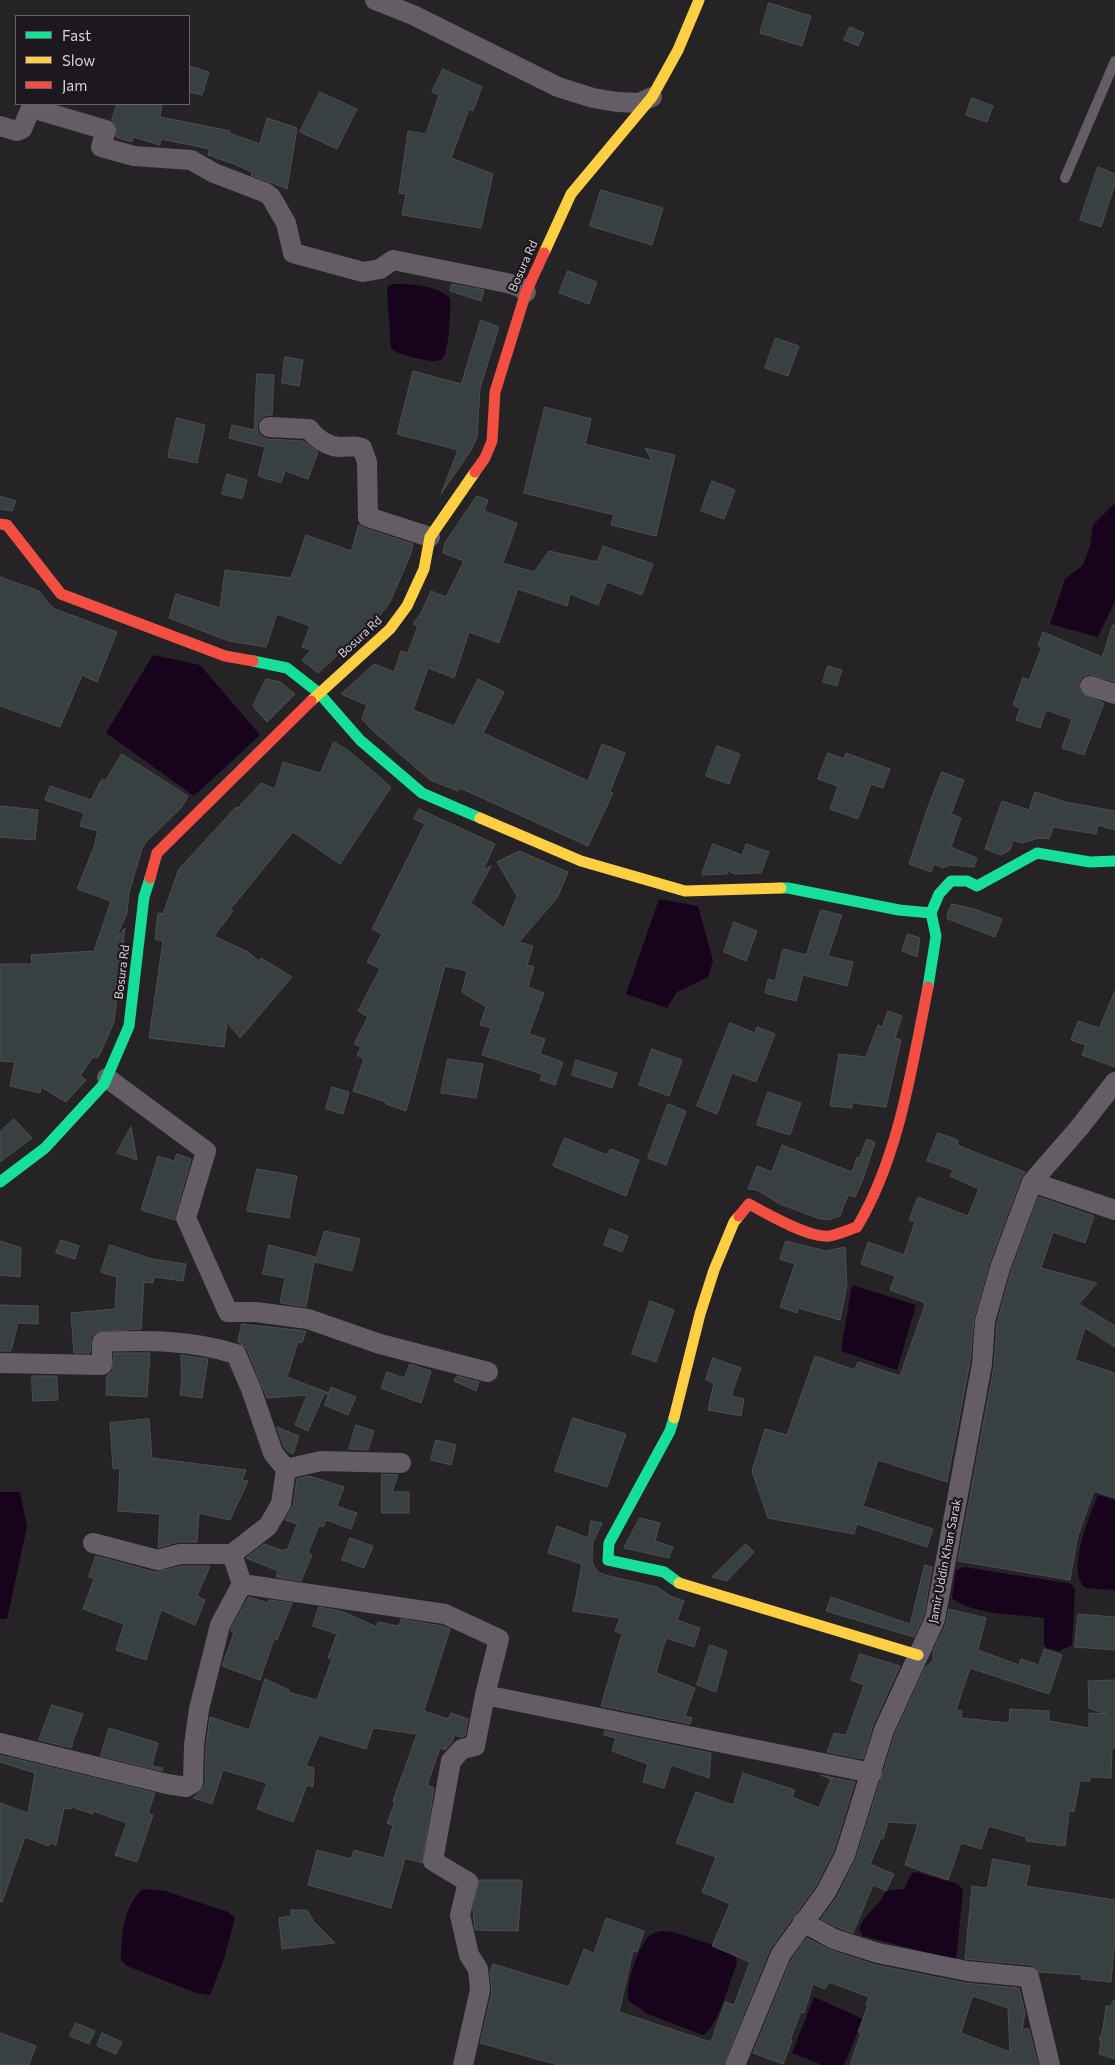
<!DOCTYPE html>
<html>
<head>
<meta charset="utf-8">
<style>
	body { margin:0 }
	#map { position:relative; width:1115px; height:2065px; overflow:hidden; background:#252326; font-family:Commissioner,sans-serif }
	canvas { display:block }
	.legend { position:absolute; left:15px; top:15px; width:175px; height:90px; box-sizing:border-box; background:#1d181d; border:1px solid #676367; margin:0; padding:6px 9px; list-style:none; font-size:15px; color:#d6d3d7 }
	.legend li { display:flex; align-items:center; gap:10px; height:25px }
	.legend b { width:25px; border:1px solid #676367 }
</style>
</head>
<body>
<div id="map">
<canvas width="1115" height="2065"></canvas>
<ul class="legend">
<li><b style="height:6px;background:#16e098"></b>Fast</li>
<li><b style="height:6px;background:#ffcf43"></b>Slow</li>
<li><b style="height:6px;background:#f24e42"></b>Jam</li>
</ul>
</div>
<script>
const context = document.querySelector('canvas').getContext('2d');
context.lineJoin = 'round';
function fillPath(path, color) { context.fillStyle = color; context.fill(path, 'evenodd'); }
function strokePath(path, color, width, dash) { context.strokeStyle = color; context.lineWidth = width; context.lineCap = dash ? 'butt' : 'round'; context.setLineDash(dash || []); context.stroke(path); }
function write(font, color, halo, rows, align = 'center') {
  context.font = font + ' Commissioner,sans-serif'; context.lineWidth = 4.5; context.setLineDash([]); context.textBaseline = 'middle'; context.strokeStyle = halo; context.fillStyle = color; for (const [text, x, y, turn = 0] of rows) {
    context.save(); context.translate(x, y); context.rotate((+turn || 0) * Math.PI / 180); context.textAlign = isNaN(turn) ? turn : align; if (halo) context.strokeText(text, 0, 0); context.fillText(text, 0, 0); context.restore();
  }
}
fillPath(new Path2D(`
	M393,284C412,284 436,285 450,298C451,307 449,355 442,359C435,363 426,360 419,359C409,356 398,355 391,348L387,291L388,286Z
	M1115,503V601L1098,637L1050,624L1065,579L1083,565L1090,546L1093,525Z
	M153,655L200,665L260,735L194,796L106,733Z
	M659,899L698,906L713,961L708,977L677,992L667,1008L626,994Z
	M852,1285L916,1305L897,1370L841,1351Z
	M0,1492H20L27,1527L7,1619H0Z
	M1098,1495L1115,1500V1590L1086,1588C1065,1574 1090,1514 1098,1495Z
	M964,1567L1072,1584L1075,1590L1072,1645L1059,1651L1047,1648L1044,1645V1618C1018,1614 972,1615 952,1598L956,1570Z
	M916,1872L958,1884L963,1891L956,1960L863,1936L859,1929L863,1920L881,1900L885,1892L890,1890L904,1889L912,1873Z
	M142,1889L165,1891L228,1912L235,1918L223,1962L210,1995L196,1993L127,1966L121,1960C121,1935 124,1907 142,1889Z
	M661,1931L673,1932L731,1951L736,1956L737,1963C730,1981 718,2027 703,2035L648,2014L629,2001C624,1987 638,1949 647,1938C651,1934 655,1932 661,1931Z
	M814,1997L863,2019L844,2065H822L792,2053Z`), '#18031d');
const building = new Path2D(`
	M769,3L811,16L802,46L760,33Z
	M850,27L864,33L858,46L844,40Z
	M189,66L209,72L202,95L189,92Z
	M443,69L482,87L473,111L469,109L451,158L493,174L481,228L402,215L406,194L399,193L408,131L426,134L439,95L432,92Z
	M320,92L357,109L337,149L300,132Z
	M972,98L993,106L987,122L966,115Z
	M117,104H162L160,117L230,131L229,133L260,144L267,118L297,128L287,189L251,175L252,172L234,164L208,155L210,149L161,139L160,145L133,137L132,142L116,137L117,127L112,120Z
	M1098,167L1115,174V184L1101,227L1080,220Z
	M601,190L663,208L652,245L590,226Z
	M568,271L597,282L589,304L559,293Z
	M452,284L484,290L481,301L450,291Z
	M481,320L499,327L480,388L477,437L471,450L441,494L458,450L397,434L413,371L461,384Z
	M776,338L799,346L788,376L765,368Z
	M285,357L303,360L299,386L282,383Z
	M257,374L274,375L272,415L264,416L259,420L257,426L258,432L262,437L268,439L303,441L318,452L308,479L285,471L281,483L258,476L265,447L229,438L232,425L254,430Z
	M545,407L591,419L585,444L652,461L645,448L675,455L656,536L611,525L614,515L524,493Z
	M177,418L205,425L197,463L168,457Z
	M227,474L247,480L242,499L222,494Z
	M712,481L735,490L724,519L701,511Z
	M0,496L16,501L12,511L0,509Z
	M477,496L488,500L484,511L517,523L503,563L534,572L549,551L597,562L603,546L653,564L642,595L607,582L598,605L570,594L567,606L518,589L499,643L469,632L454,678L428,668L413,710L454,726L478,679L504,692L483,733L588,781L602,744L625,753L610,792L613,793L588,846L460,788L458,791L430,780L371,729L362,719L367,705L341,694L374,664L394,672L401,651L408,653L418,626L413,624L421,613L431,591L446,597L464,561L443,553L445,543Z
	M359,525L364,528L413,544L411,553L390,602L378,618L318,673L302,660L311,650L302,647L310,626L277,614L266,647L229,641L169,618L176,594L220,608L225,570L291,578L306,535L351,551Z
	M0,577L39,591L49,604L55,609L117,632L97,682L82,675L60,727L0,706Z
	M1113,625L1115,626V682L1088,674L1082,677L1079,683V689L1082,694L1104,703L1084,755L1062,748L1072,719L1046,710L1040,728L1016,720L1020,708L1013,705L1023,677L1029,680L1042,647L1038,646L1043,632L1102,657Z
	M828,666L842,670L837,686L823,682Z
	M266,679L280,682L295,694L267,722L253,706Z
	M334,742L349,751L391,787L340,864L293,832L229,911H233L214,936L248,952L259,961L261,958L292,977L240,1038L227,1022L224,1047L149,1038L163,941L155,939L158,913L163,914L179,869L236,807L238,808L261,783L275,789L283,762L320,773Z
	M717,746L740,754L729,784L706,776Z
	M828,753L844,759L846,753L890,769L883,788L871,784L858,819L830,809L838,786L818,779Z
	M122,754L188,796L181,808L146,842L142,849L129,893L127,913L116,938L125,928L114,1022L98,1058L93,1057L80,1076L86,1080L66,1102L41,1087L40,1093L10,1086L15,1062L0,1061V964H32L31,955L94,951L111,901L77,889L96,842L95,841L98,831L80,826L84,813L45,800L50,786L91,800L102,779L105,781Z
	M942,772L964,780L951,814L961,818L951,847L977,858L974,867L951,865L943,868L934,864L931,872L909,864L928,807Z
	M1035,792L1065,802L1115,811V830L1098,825L1096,834L1053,827L1049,839L1039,838L1022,843L1013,840L1010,850L1001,855L985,849L1002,801L1029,810Z
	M0,806L38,810L35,840L0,837Z
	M419,809L495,844L483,870L491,866L471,903L504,928L517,896L497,862L519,851L568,872L557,898L519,942L533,946L527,965L534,967L528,987L544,993L529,1034L545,1039L540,1054L563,1062L555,1085L540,1080L542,1074L482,1055L491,1028L480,1025L486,1007L462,992L467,971L445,966L406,1111L386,1104V1102L353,1091L364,1059L357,1055L361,1047L354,1044L368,1017L358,1011L380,969L367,962L382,934L372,929L425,824L414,819Z
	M713,844L742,855L746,844L769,852L761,873L735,874L728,871L727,874L703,875L702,874Z
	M952,904L974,909L1002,919L995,937L948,919L947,915Z
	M821,910L842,915L828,956L853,962L847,986L803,975L796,1001L765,993L768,979L775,981L783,949L806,955Z
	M734,922L757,931L746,961L724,952Z
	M908,934L920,938L917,957L902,951Z
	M1115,991V1067L1082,1055L1086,1045L1071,1040L1078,1021L1099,1028Z
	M888,1011L902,1016L895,1038L901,1040L886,1107L852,1103V1108L830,1106L839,1054L866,1057L878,1025L882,1027Z
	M730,1023L755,1033L757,1027L775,1034L756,1082L732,1073L717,1114L697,1106Z
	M652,1049L682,1060L669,1096L639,1085Z
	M448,1059L483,1064L476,1098L441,1093Z
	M576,1060L617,1073L612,1088L572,1075Z
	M332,1087L349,1092L343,1114L326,1109Z
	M768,1092L801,1103L790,1135L757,1125Z
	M668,1104L686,1111L666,1165L648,1158Z
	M14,1119L32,1138L0,1162V1132Z
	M131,1127L137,1160L117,1153Z
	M938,1133L958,1140L957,1145L1025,1172L1021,1178L989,1264L974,1318L970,1362L947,1482L878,1460L863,1506L933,1529L927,1547L857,1524L854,1534L768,1518L752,1471L765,1429L787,1435L815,1356L855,1370L858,1362L900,1376L925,1305L923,1302L890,1290L895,1276L861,1264L868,1242L904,1255L915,1222L909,1220L918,1197L968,1216L979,1189L950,1176L953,1170L927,1161Z
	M565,1138L607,1155L610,1149L639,1160L626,1196L553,1166Z
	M867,1139L875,1142L863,1179L855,1197L848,1195L840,1216L828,1220L817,1218L780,1204L757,1190L748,1189L757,1166L772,1172L782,1145L852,1172L857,1157L859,1158Z
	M177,1154L191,1159L175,1215V1220L141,1210L158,1156L174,1161Z
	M257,1169L297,1176L289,1218L247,1211Z
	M1039,1197L1094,1216L1085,1243L1053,1232L1041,1268L1097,1283L1079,1304L1115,1326V1347L1085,1328L1075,1360L1115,1373V1498L1094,1491L1078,1535L1070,1580L958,1561L994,1366L997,1323L1011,1272Z
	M610,1229L628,1236L622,1252L604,1245Z
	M325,1231L360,1239L352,1271L315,1262Z
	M61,1240L79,1246L75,1259L56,1253Z
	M0,1241L21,1248L20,1277L0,1275Z
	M786,1241L826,1251L845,1247L847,1285L840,1320L798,1308L797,1313L780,1307L795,1264L780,1259Z
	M110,1245L152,1259L186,1264L183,1281L154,1277L153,1283L144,1282L141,1329L96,1332L91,1337L90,1353H74L71,1313L115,1309L117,1277L101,1272Z
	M269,1245L315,1257L306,1307L280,1303L285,1278L263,1274Z
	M650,1301L674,1310L656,1362L632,1354Z
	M0,1305L38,1306V1324L18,1323L11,1351H0Z
	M242,1324L306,1331L302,1343L298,1342L287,1377L329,1393L331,1387L356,1397L348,1415L324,1405L329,1394H324L308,1431L295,1425L307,1395L267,1398L247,1349L238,1342Z
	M114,1353H150L147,1397L106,1395L107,1376L112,1371Z
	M181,1355L208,1359L202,1398L180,1395L182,1378Z
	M713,1358L741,1368L731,1396L744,1399L741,1416L708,1410L714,1383L706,1380Z
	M410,1364L431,1371L421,1403L381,1388L387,1372L404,1378Z
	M32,1376H57L58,1400L33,1401Z
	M457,1376L479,1382L476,1391L454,1381Z
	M573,1418L626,1434L607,1487L555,1471Z
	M149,1419L152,1458L246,1470L242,1480L248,1481L230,1520L199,1513L197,1542H177L158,1548L160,1514L118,1511L120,1468L113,1469L110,1423Z
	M356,1425L374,1431L368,1450L349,1449Z
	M277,1427L299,1436L293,1454L287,1451L284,1447Z
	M436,1440L456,1445L451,1465L431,1460Z
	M382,1474L398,1475L392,1492H409V1513H382Z
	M309,1476L344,1487L337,1506L357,1513L351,1529L326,1520L323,1527L319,1525L308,1553L312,1555L301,1581L276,1577L278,1571L246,1558L264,1544L284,1551L285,1549H288L297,1524L285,1520L293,1506L297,1479Z
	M640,1518L660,1523L655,1541L673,1547L669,1558L624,1548Z
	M591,1521L602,1523L593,1542L592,1560L594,1566L598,1572L605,1575L657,1587L670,1596L684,1601L677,1620L700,1628L694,1647L666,1638L656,1673L695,1688L685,1716L692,1718L690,1724L601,1706L622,1634L615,1631L620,1618L573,1611L582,1564L548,1553L557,1526L588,1538Z
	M350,1538L373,1546L364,1568L342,1560Z
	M746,1544L754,1552L727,1581L712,1577Z
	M96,1556L155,1572L182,1566H210L197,1596L205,1600L195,1625L161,1610L146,1660L116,1650L124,1624L83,1609L94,1579L89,1577Z
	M925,1565L932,1567L924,1615L914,1637L826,1611L831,1597L910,1624Z
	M249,1597L268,1603L269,1600L292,1603L277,1640L274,1639L260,1680L222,1666L234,1633L231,1631V1629Z
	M319,1607L341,1611L377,1627L378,1622L399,1626L401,1619L442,1626L450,1629L424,1711L448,1719L451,1713L468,1719L465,1736L460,1737L454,1735L452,1742L445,1750L440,1748L427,1785L434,1788L422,1863L405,1858L391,1908L308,1885L317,1850L351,1859L354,1850L384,1858L393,1825L387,1823L395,1802L393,1801L417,1734L373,1728L366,1749L319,1735L306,1766L314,1768L313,1787L307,1785L293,1822L257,1809L267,1783L223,1770L212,1804L193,1798L203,1789L205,1784L206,1746L210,1717L249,1730L265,1679L289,1690L288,1692L317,1700L332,1659L328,1658L337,1634L313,1626Z
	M949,1609L986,1618L978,1650L1019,1665L1021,1659L1039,1665L1044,1649L1062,1655L1049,1694L970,1668L956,1710L962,1711L961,1718L1009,1723L1010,1709L1049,1711V1721L1089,1728V1713L1107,1714L1089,1708L1088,1681L1115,1680V1748H1112L1111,1778L1090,1777V1781H1080L1074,1812L1069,1811L1065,1846L1026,1841V1837L989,1826L981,1849L961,1843L948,1880L905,1865L918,1824L888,1822L883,1839L881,1838L870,1864L894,1874L886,1891L873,1885L853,1933L839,1928L821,1919L837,1897L856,1859L895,1734L925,1668L933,1660V1651L946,1624Z
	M1078,1614L1115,1617V1650L1075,1647Z
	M710,1645L727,1651L716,1692L697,1685Z
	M860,1654L900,1666L873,1725L863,1759L827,1752L834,1733L846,1735L864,1685L851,1680Z
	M52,1705L83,1714L72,1743L73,1744L71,1748L39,1740Z
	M109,1728L158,1743L152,1766L163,1768L162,1771L101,1756Z
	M605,1731L711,1753L709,1778L671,1765L664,1788L643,1782L648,1764L612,1751L616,1738L604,1735Z
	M0,1755L155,1793L148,1813L153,1815L137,1862L115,1855L127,1823L93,1811V1814L72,1807L71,1809L64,1808L56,1845L50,1843L49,1846L25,1837L2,1902H0V1803L28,1813L35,1773L0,1762Z
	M743,1773L795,1790L792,1797L819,1808L831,1779L820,1775L855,1782L834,1850L816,1886L770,1949L723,2065H558L480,2043L492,1992L490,1972L493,1964L569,1987L584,1949L594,1953L606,1918L644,1931L637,1952L633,1951L619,2012L711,2042L725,2002L734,2005L750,1962L712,1946L730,1904L702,1892L716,1857L676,1843L696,1792L733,1805Z
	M993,1859L1030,1866L1026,1886L1115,1900V1937L1111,1982L1081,1979L1082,1975L1039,1972L1036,1968L1030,1965L965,1959L972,1886L987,1888Z
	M479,1880H522L518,1931L475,1930L473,1910Z
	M291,1910H307L314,1922L335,1943L282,1949L279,1918L291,1916Z
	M807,1938L830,1950L876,1965L965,1983L1019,1988L1025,2013L1022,2029H1029L1038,2065H850L861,2033L858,2032L868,2005H866L869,1997L829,1982L825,1989L813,1984L804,2013L801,2012L790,2040L792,2041L783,2064L753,2053L791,1960ZM973,1996L1008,2008L1010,2052L961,2033Z
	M1113,2001H1115V2059L1099,2054L1101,2041L1099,2040L1103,2029L1106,2006H1111Z
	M76,2023L95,2031L89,2044L70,2036Z
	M0,2033L36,2046L29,2065H0Z
	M102,2033L122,2042L116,2054L97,2046Z`);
fillPath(building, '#394041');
strokePath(building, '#4d4e4f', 1);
strokePath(new Path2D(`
	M1065,178L1115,61`), '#655d66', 10);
strokePath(new Path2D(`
	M375,0L413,15L558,87L593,98L617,102L639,103L652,97
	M0,126L17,131L22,129L31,108L106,130L101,147L134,156L191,160L214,173L266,193L271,197L286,223L293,253L363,272L380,269L393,260L507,283L520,287L526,292
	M269,427L309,429C316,438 327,446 339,447C348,447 354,445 362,448L367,462L368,517L430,537
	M1090,686L1115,694
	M107,1078L206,1151L186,1218L228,1312H256L308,1319L380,1344L488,1372
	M1032,1182L1115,1210
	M0,1363L102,1365V1342C147,1340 192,1340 236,1354L251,1389L273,1453L286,1469
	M232,1554L268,1526L281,1504L286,1469L321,1461L401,1463
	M242,1584L445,1614L499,1639L485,1695L872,1773
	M0,1743L167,1784L186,1787L193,1783L194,1745L199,1709L220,1625L242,1584L232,1554H180L158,1560L93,1543
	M803,1922L834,1939L878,1953L967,1971L1029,1977L1050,2065
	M463,2065L480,1990L478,1969L469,1955L460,1915L468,1882L433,1861L451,1761L462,1749L475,1746L485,1695
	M735,2065L781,1954L826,1892L845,1855L884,1730L935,1619L982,1364L985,1321L1000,1268L1032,1182L1079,1128L1115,1082`), '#655d66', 20);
strokePath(new Path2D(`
	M253,661L287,668L319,693L360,740L422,793L480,818
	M781,888H788L899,910L931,913L939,894L951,881H967L977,886L1037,853L1090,862L1115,861
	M928,987L936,936L931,913
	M0,1182L45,1148L104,1084L129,1026L144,897L150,878
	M674,1418L670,1431L609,1543L608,1560L664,1572L679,1583`), '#16e098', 11);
strokePath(new Path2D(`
	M544,253L571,194L652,97L678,50L699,0
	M311,701L390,629L407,606L424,569L430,537L475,472
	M480,818L581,861L685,891L781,888
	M674,1418L700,1314L714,1270L734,1222L739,1216
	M679,1583L918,1655`), '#ffcf43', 11);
strokePath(new Path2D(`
	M475,472L485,458L492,441L495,392L526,292L544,253
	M0,524L7,525L61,594L225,656L253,661
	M150,878L157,853L311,701
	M739,1216L749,1204C767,1214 810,1239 830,1236C839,1234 848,1230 857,1227C899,1157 912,1066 928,987`), '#f24e42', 11);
write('12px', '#d6d3d7', '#1d181d', [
	["Bosura Rd",523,266,-66],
	["Bosura Rd",360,637,-43],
	["Bosura Rd",122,972,-83],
	["Jamir Uddin Khan Sarak",945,1561,-79]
]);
</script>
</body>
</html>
